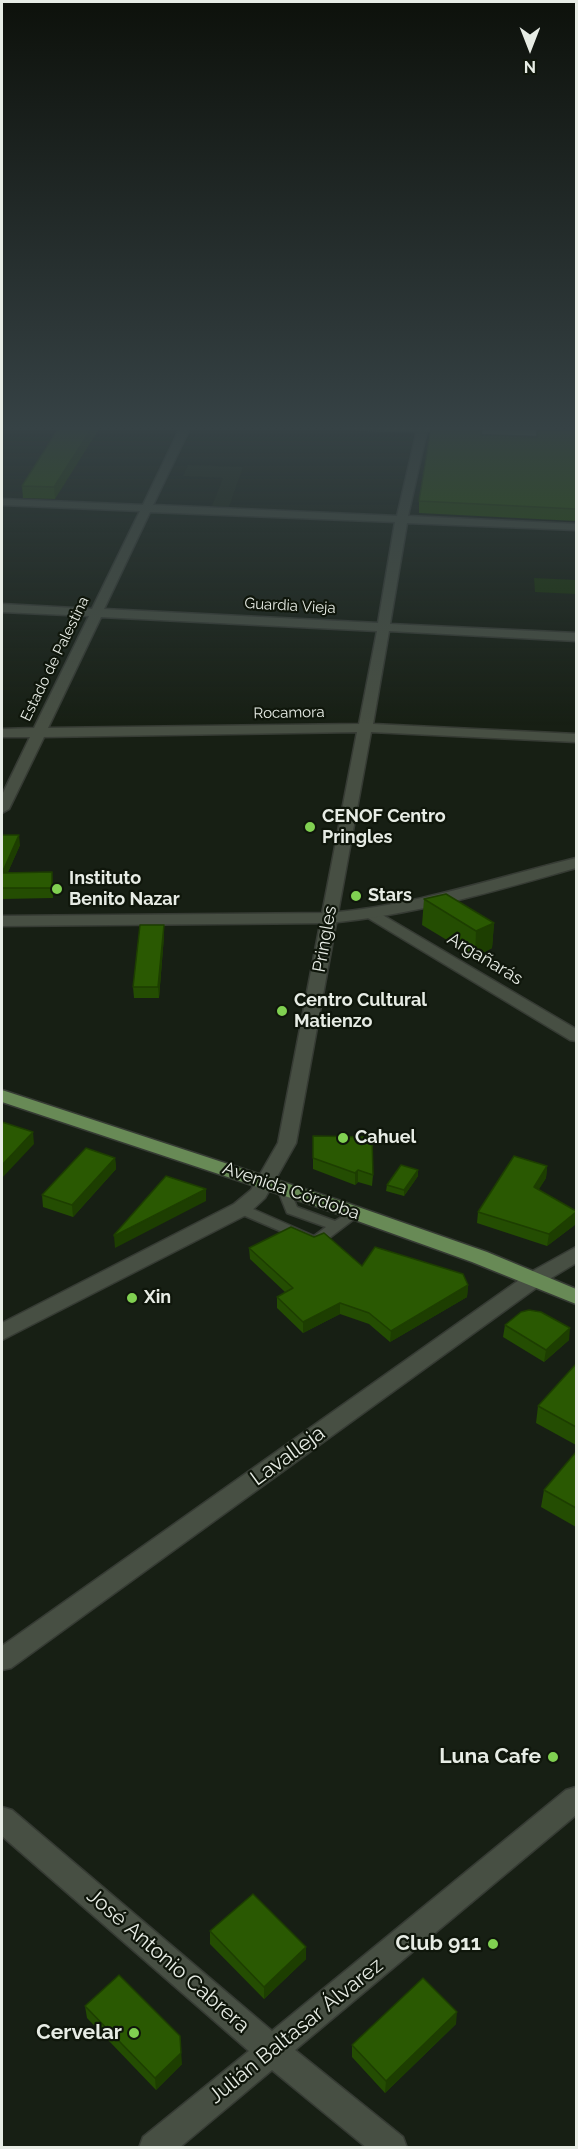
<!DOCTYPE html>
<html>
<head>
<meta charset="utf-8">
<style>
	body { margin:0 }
	#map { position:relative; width:578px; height:2149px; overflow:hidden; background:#171f14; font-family:Raleway,sans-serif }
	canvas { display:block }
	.frame { position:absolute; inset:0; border:3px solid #e7ece5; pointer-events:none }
	.north { position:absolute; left:500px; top:18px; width:60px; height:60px; -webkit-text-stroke:4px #0f160b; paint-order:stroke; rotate:180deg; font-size:16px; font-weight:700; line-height:24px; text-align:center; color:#e7ece5 }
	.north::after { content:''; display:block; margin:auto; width:21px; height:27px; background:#e7ece5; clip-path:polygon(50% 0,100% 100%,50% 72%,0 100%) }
</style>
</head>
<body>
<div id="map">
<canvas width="578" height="2149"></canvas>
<div class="frame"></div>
<div class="north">N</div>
</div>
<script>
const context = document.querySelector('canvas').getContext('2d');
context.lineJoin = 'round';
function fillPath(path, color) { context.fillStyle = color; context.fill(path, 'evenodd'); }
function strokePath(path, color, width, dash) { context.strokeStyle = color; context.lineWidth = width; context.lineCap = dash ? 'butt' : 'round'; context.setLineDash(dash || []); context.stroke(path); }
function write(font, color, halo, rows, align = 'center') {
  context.font = font + ' Raleway,sans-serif'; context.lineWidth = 4.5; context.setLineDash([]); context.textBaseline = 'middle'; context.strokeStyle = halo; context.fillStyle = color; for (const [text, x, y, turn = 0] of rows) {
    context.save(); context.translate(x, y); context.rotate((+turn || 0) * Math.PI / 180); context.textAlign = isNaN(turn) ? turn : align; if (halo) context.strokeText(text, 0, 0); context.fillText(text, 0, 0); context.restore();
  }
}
fillPath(new Path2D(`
	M188,465L243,467L229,507L212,506L223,478L183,476Z`), '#1c2716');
fillPath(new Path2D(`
	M534,578L576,580V594L535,592Z`), '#1a330b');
const lane = new Path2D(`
	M283,1184L289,1188L297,1207L335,1221L355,1209L362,1213L320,1245L315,1246L236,1212L234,1209L241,1205L246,1206L314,1236L326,1227L287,1213L277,1188Z`);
const street = new Path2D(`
	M181,426H191L153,505L397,516L418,426H428L408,516L576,524V530L407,523L390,624L576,633V641L389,631L373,724L576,734V742L371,732L296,1143L265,1198L248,1214L2,1340V1323L234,1204L251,1190L278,1143L357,732L44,737L9,809L2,813V795L30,737H2V729L34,728L89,616L2,612V604L92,609L140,511L2,505V499L143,505ZM150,512L395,522L378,623L104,609ZM101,617L377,631L359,724L48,728Z
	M374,910L576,1029V1041L570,1040L368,918L366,915L368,912Z
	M576,1247V1263L543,1283L11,1668L2,1670V1646L529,1273Z
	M576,1787V1815L295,2050L403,2137L407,2148H367L272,2070L179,2148H139L143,2137L249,2051L2,1836V1807L12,1810L272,2031L566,1790Z`);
const secondary = new Path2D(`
	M576,858V868C495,891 414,915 329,923L2,926V916L329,913C417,905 491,879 576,858Z`);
const primary = new Path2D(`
	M343,426H419L576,431V437L348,429Z
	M2,1090L341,1201L487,1252L576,1289V1304L472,1262L327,1210L2,1102Z`);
strokePath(lane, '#363b34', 3);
strokePath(street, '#363b34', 3);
strokePath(secondary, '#363b34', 3);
strokePath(primary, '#363b34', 3);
fillPath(lane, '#474f43');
fillPath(street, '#474f43');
fillPath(secondary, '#474f43');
fillPath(primary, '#688a56');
fillPath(new Path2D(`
	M60,426L55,499L23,498L22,486Z
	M576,431V521L419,513V501L481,435L536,437Z
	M2,835L20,845L8,872H52L53,898L2,899Z
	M424,899L494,923L492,948L475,957L422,925Z
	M164,925V936L159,998H134L133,987Z
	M313,1136L373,1175L372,1186L358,1182L355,1185L313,1169Z
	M115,1158L116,1169L73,1217L43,1207L42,1195Z
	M547,1166L546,1178L538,1190L576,1224L547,1246L477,1223L478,1212Z
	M418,1170V1176L404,1196L386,1191L387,1185Z
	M249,1248L362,1266L468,1285L467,1297L390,1342L369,1324L340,1314L303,1333L277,1308V1297L285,1292L250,1259Z
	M505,1325L569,1340L544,1362L503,1337Z
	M576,1364V1445L536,1423L538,1406Z
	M576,1452V1527L541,1507L544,1490Z
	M210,1931L306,1959L264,1999L210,1944Z
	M85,2006L182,2064L156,2090L87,2018Z
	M456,2024L385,2093L352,2057V2045Z`), '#244d02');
fillPath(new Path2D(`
	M93,426H101L55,499L54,487Z
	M19,835L20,845L3,883L2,873Z
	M494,923L492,948L475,957L476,931Z
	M164,925V936L159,998L158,987Z
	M33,1132L34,1144L2,1178V1165Z
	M115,1158L116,1169L73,1217L72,1205Z
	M547,1166L546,1178L533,1199L534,1187Z
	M358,1170V1182L355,1185V1173Z
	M418,1170V1176L404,1196V1190Z
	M206,1189V1201L115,1248L114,1236Z
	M576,1212V1224L547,1246L549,1234Z
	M468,1285L467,1297L390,1342L391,1331Z
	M340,1303V1314L303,1333V1322Z
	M570,1328L569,1340L544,1362L546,1350Z
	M306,1947V1959L264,1999V1987Z
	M457,2012L456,2024L385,2093L386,2081Z
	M180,2036L182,2064L156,2090L155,2078Z`), '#1d3e01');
const building = new Path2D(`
	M60,426H93L54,487L22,486Z
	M440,426L482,428L481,435L537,437V430L576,431V509L419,501L431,429Z
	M2,835H19L2,873L52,872V888H2Z
	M446,894L494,923L476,931L424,899Z
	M140,925H164L158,987H133Z
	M2,1122L33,1132L2,1165Z
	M313,1136L372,1137L373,1175L358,1170L355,1173L313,1158Z
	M86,1148L115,1158L72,1205L42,1195Z
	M514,1156L547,1166L534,1187L576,1211V1212L549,1234L478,1212Z
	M401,1165L418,1170L404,1190L387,1185Z
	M166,1176L206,1189L114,1236V1235Z
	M291,1227L314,1237L324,1233L362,1266L375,1247L463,1274L468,1285L391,1331L369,1313L340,1303L303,1322L277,1297L293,1288L249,1248Z
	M529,1310L541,1312L570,1328L546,1350L505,1325L521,1312Z
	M576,1364V1427L538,1406Z
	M576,1452V1508L544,1490Z
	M253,1894L306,1947L264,1987L210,1931Z
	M119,1975L180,2036L181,2053L155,2078L85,2006Z
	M423,1978L457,2012L386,2081L352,2045Z`);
fillPath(building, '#2a5902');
strokePath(building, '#1d3e01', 1.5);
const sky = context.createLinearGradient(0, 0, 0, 726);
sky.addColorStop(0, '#0d110b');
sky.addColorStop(0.59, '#364245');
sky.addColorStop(1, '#36424500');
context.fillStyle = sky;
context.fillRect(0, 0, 578, 726);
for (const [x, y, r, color] of [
	[310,827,6,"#80d051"],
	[57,889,6,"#80d051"],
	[356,896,6,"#80d051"],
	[282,1011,6,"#80d051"],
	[343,1138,6,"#80d051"],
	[132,1298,6,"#80d051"],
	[553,1757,6,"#80d051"],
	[493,1944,6,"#80d051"],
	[134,2033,6,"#80d051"]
]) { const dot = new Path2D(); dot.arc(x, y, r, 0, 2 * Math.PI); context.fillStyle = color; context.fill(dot); strokePath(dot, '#0f160b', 2); }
write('15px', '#e7ece5', '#0f160b', [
	["Guardia Vieja",290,606,3],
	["Estado de Palestina",55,659,-64],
	["Rocamora",289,713,-1]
]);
write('bold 18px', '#e7ece5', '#0f160b', [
	["CENOF Centro",322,817],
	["Pringles",322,838],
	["Instituto",69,879],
	["Benito Nazar",69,900],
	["Stars",368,896],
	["Centro Cultural",294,1001],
	["Matienzo",294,1022],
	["Cahuel",355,1138],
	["Xin",144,1298]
], 'left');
write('18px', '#e7ece5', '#0f160b', [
	["Pringles",325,939,-80],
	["Argañarás",485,959,31],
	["Avenida Córdoba",291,1191,19]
]);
write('21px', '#e7ece5', '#0f160b', [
	["Lavalleja",288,1456,-36],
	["José Antonio Cabrera",168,1961,41],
	["Julián Baltasar Álvarez",296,2031,-39]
]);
write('bold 21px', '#e7ece5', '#0f160b', [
	["Luna Cafe",541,1757],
	["Club 911",481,1944],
	["Cervelar",122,2033]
], 'right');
</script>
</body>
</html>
